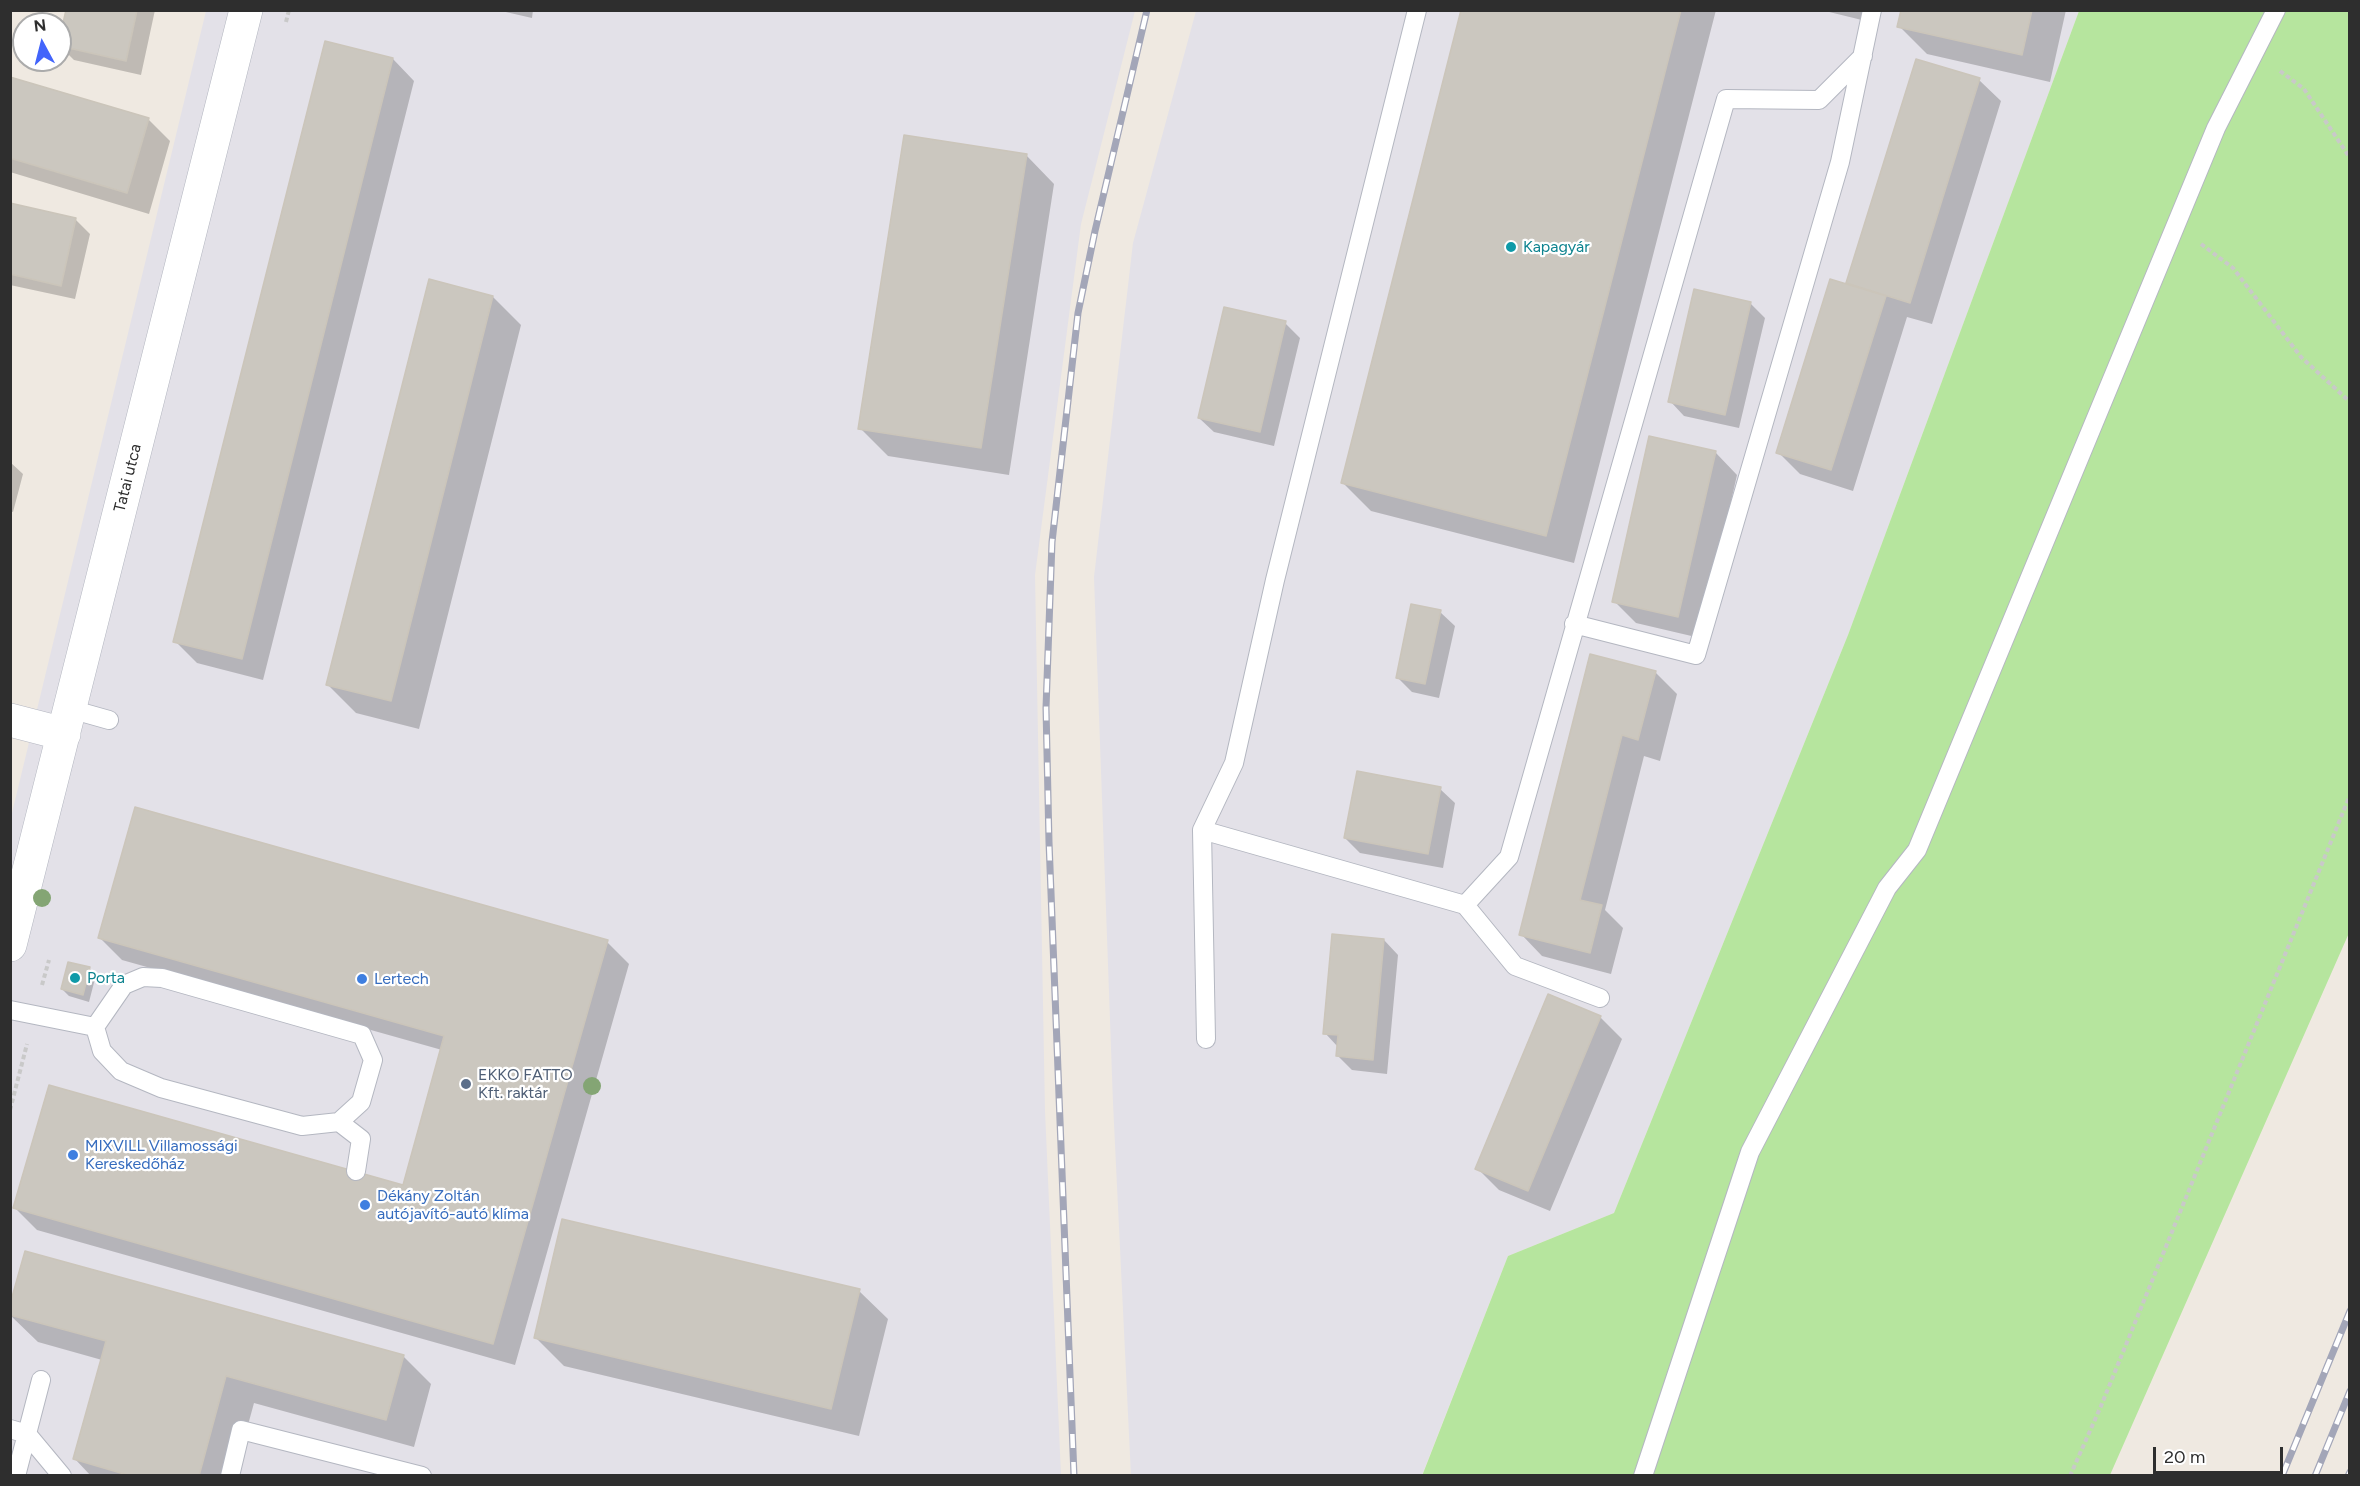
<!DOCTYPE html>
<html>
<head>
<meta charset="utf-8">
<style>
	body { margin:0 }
	#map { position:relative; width:2360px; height:1486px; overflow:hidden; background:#efe9e1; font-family:Figtree,sans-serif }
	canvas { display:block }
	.frame { position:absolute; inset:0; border:12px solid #2e2e2e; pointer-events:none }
	.north { position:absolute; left:12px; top:12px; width:60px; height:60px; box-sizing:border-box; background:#fff; border:2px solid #ababab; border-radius:50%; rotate:353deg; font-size:16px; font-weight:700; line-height:24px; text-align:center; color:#2e2e2e }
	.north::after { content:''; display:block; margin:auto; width:21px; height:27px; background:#4264fb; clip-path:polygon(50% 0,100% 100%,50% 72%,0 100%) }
	.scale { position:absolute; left:2153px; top:1447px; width:130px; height:27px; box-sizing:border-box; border:3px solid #2e2e2e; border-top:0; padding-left:8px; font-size:18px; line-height:21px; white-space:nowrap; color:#2e2e2e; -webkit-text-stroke:4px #fff; paint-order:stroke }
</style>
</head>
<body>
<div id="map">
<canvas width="2360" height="1486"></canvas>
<div class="frame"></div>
<div class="north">N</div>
<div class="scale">20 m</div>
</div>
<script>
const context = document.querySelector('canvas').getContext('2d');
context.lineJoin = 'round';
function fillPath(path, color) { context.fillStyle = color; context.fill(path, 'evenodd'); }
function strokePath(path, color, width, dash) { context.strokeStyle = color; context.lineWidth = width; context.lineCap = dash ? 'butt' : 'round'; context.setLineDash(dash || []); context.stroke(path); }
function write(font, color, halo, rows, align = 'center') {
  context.font = font + ' Figtree,sans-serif'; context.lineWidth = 4.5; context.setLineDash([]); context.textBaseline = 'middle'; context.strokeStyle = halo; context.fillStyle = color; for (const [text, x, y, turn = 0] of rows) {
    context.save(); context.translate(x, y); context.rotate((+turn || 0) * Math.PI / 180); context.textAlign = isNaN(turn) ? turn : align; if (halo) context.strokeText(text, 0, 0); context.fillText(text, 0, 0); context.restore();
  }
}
fillPath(new Path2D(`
	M206,11H1135L1081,224L1035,575L1045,1111L1061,1475L11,1476V817Z
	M1196,11H2079L1848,635L1614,1213L1508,1256L1422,1475L1131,1476L1113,1103L1094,577L1133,243Z`), '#e3e1e8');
fillPath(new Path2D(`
	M2079,11H2349V933L2110,1475L1422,1476L1508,1256L1614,1213L1848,635Z`), '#b6e59e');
fillPath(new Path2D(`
	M67,10H155L141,75L74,60L60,46Z
	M497,10H533L532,18Z
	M1463,10H1716L1574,563L1371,511L1342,482Z
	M1821,10H1868L1866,21Z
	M1903,10H2066L2050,82L1927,54L1899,26Z
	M393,59L414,81L263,680L197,663L175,641Z
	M1917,60L1979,80L2001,101L1932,324L1907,317L1853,491L1800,474L1778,452L1847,285Z
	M10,78L149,120L170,141L149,214L10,172Z
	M1026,155L1054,184L1009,475L888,456L860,428Z
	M10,205L76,220L90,234L75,299L10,285Z
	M430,281L493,297L521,325L419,729L356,713L328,685Z
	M1750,303L1765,318L1739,428L1684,416L1670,401Z
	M1285,323L1300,338L1274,446L1214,432L1199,418Z
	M1716,453L1737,475L1700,638L1636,623L1614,601Z
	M10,462L23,474L13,512L10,511Z
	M1440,612L1455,626L1439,698L1412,692L1397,677Z
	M1591,656L1655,672L1677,694L1660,761L1644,756L1605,910L1623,928L1611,974L1542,956L1521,934Z
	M1440,789L1455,803L1443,868L1360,853L1345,838Z
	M100,938L607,942L629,964L515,1365L37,1230L15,1208L404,1187L442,1050L122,960Z
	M1384,940L1398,955L1387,1074L1352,1070L1338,1056V1047L1325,1033Z
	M89,968L96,975L89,1002L69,996L62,989Z
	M1600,1017L1622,1039L1550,1211L1499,1190L1477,1168Z
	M859,1291L888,1319L859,1436L564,1366L536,1338Z
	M10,1315L403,1356L431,1384L414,1447L254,1403L234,1476H91L75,1459L102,1360L38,1342Z`), '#0003');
const building = new Path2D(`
	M66,10H137L126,61L60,46V36Z
	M1461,10H1681L1546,536L1341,483Z
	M1901,10H2032L2022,55L1897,27Z
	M325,41L393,58L242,659L173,642Z
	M1916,59L1980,78L1910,303L1846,283Z
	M10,77L149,118L127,193L10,158Z
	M904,135L1027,154L981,448L858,429Z
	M10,203L76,218L61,286L10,274Z
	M429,279L493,296L391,701L326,685Z
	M1830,279L1886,296L1831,470L1776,453Z
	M1694,289L1751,302L1725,415L1668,402Z
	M1224,307L1286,321L1260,432L1198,418Z
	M1649,436L1716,451L1678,617L1612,602Z
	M1411,604L1441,610L1425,684L1396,678Z
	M1590,654L1656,671L1638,740L1622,735L1580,900L1602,905L1590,953L1519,935Z
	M1357,771L1441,787L1428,854L1344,838Z
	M135,807L608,940L493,1344L13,1208L49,1085L403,1185L444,1036L98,938Z
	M1332,934L1384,939L1373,1060L1336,1056L1338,1035L1323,1034Z
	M68,962L90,967L83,995L61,989Z
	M1548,994L1601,1016L1528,1191L1475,1169Z
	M562,1219L860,1289L831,1409L534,1338Z
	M25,1251L404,1355L386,1420L226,1376L199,1476H131L73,1459L106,1341L10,1315V1304Z`);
fillPath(building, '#cbc7bf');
strokePath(building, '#cbc5ba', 1.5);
const lane = new Path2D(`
	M1417,10L1275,580L1234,763L1202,830L1465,905L1515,966L1600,998
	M1574,624L1696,655L1840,162L1872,10
	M70,709L109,720
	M1202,830L1206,1039
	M1465,905L1509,857L1726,99L1819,100L1863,56
	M143,977L162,978L362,1035L373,1060L361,1102L339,1122L302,1126L161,1088L121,1071L102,1051L95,1027L124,985Z
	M10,1010L95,1027
	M339,1122L361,1139L356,1171
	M10,1429L27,1434L62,1476
	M16,1476L41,1380
	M230,1476L241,1430L422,1476
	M1643,1476L1750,1152L1887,888L1917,850L2216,128L2276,10`);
const street = new Path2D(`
	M10,720L64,734
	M10,945L246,10`);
strokePath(lane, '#b4b7c1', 20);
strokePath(street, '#b4b7c1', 34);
strokePath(new Path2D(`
	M286,22L289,10
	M2280,71L2304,89L2350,158
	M2201,244L2233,268L2301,357L2350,402
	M42,985L49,960
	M10,1110L27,1044
	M2070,1476L2101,1406L2350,795`), '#c9c9c9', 4, [4.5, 3]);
strokePath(lane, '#fff', 18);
strokePath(street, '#fff', 33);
const rail = new Path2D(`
	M1074,1476L1049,842L1046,708L1052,542L1078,313L1095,231L1147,10
	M2282,1476L2350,1311
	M2315,1476L2350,1391
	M2348,1476L2350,1472`);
strokePath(rail, '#a3a6b8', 7);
strokePath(rail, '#fff', 4.5, [14]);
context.fillStyle = '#84a574';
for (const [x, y] of [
	[42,898],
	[592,1086]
]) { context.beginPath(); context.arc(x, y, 9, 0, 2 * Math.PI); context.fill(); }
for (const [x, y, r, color] of [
	[1511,247,6,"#0f9aa8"],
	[75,978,6,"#0f9aa8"],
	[362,979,6,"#3f7fe0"],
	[466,1084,6,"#5c6f8a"],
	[73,1155,6,"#3f7fe0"],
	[365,1205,6,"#3f7fe0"]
]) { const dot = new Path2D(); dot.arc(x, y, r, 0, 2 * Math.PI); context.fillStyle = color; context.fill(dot); strokePath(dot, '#fff', 2); }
write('16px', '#0d838f', '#fff', [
	["Kapagyár",1523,247],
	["Porta",87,978]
], 'left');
write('16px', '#2e2e2e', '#fff', [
	["Tatai utca",128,478,-76]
]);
write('16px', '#366cbe', '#fff', [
	["Lertech",374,979],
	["MIXVILL Villamossági",85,1146],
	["Kereskedőház",85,1164],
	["Dékány Zoltán",377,1196],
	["autójavító-autó klíma",377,1214]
], 'left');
write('16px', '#4e5e75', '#fff', [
	["EKKO FATTO",478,1075],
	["Kft. raktár",478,1093]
], 'left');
</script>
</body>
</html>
